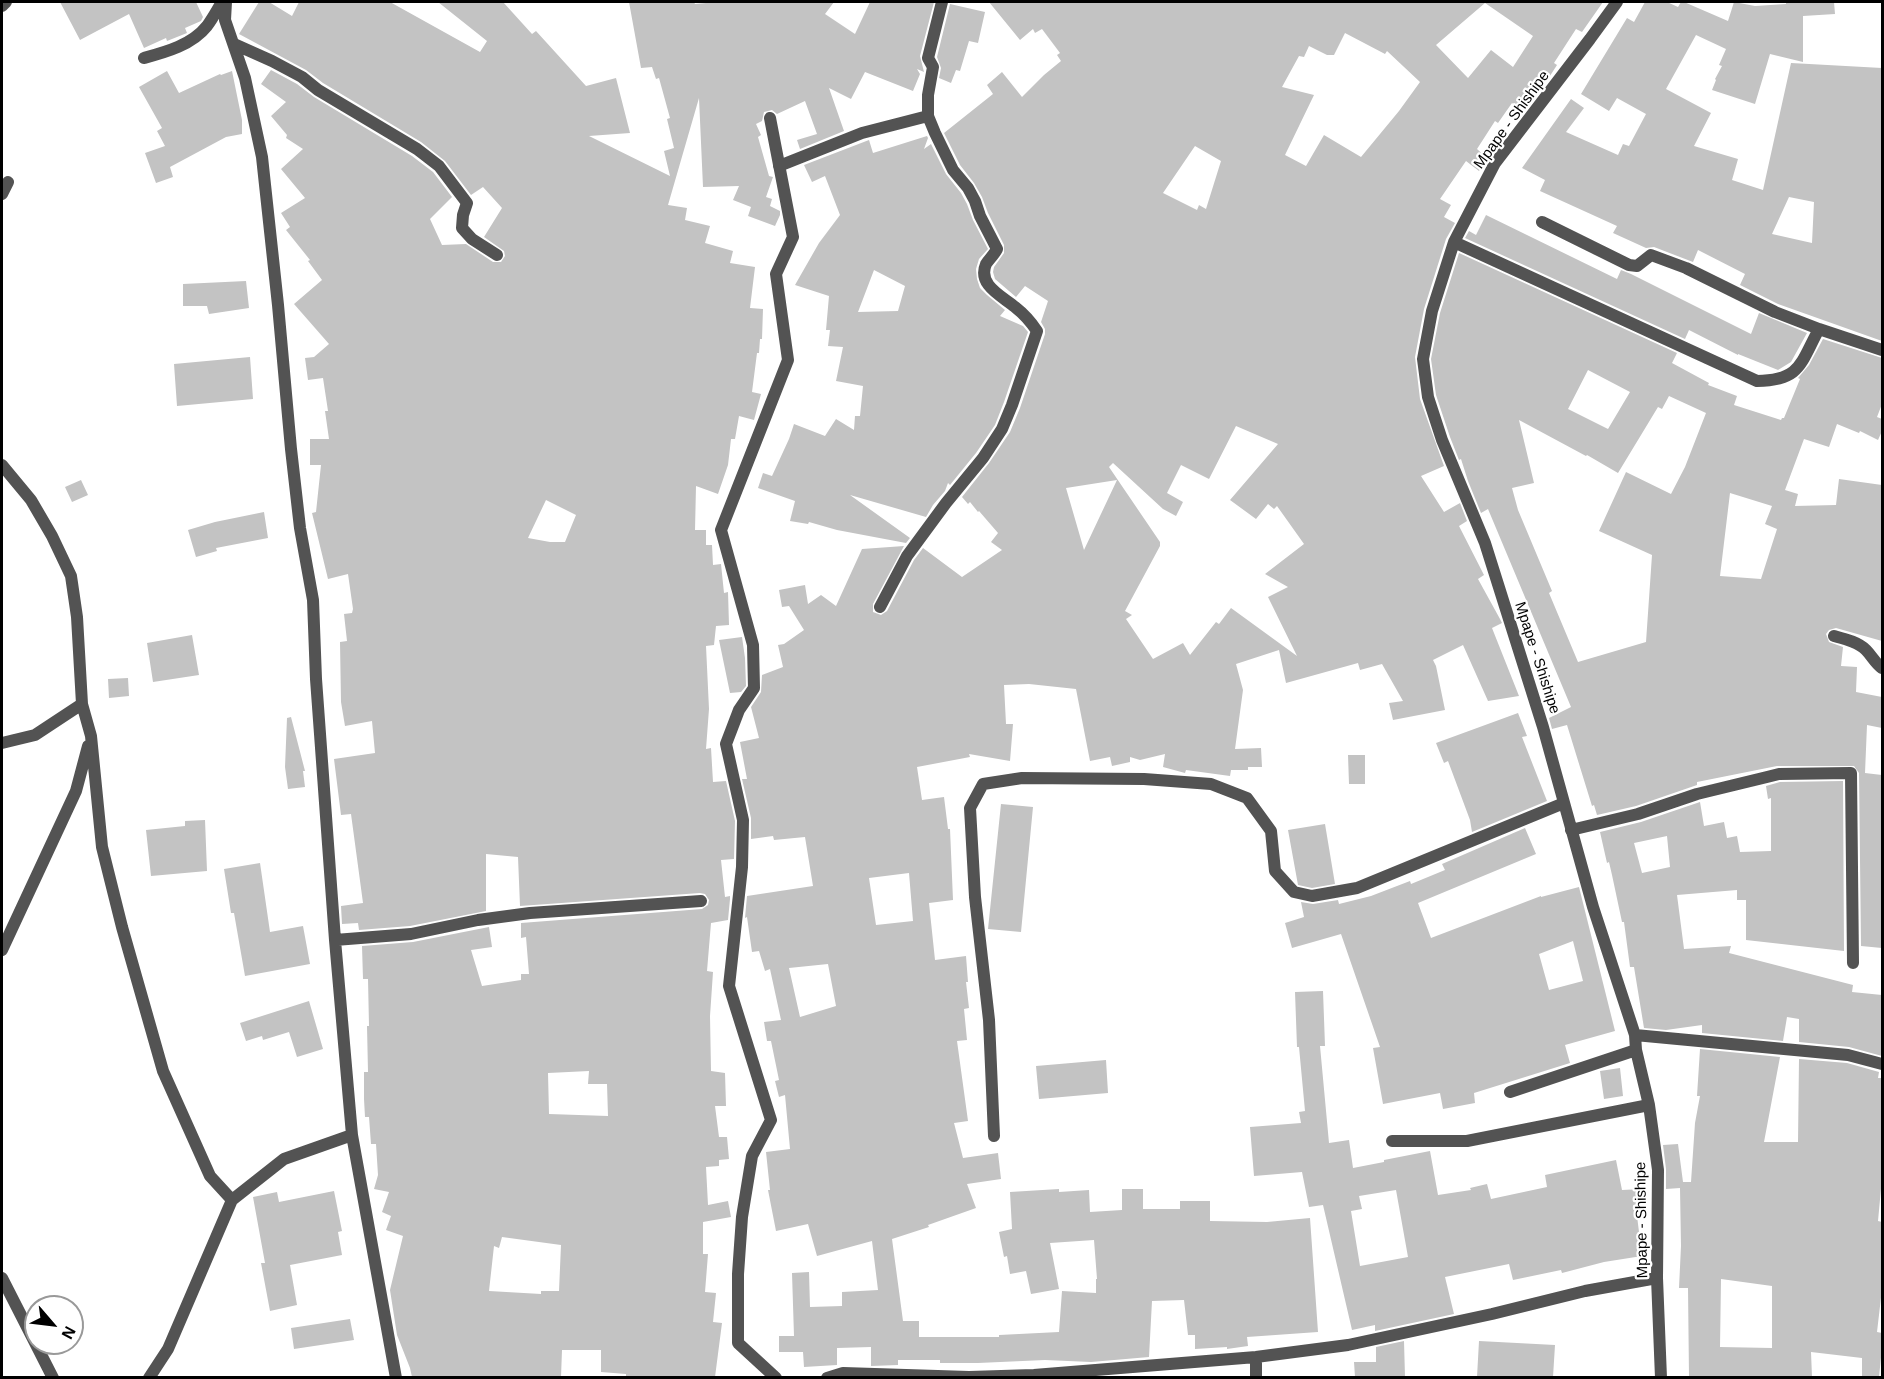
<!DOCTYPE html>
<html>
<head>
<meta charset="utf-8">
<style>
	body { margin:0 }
	#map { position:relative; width:1884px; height:1379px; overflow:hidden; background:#fff; font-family:Helvetica,sans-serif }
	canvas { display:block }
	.frame { position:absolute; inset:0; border:3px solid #000; pointer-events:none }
	.north { position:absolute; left:24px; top:1295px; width:60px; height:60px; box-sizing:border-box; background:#fff; border:2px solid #999; border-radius:50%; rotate:118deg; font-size:16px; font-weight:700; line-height:24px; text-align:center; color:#000 }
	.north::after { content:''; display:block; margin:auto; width:21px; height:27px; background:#000; clip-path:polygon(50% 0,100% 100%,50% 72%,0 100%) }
</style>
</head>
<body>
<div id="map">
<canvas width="1884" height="1379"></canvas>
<div class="frame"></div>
<div class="north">N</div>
</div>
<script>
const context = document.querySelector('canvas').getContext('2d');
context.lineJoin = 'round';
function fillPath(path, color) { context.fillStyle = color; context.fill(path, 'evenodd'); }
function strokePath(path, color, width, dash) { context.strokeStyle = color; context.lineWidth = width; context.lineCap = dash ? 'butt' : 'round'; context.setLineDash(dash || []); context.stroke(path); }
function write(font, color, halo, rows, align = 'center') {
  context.font = font + ' Helvetica,sans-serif'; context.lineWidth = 4.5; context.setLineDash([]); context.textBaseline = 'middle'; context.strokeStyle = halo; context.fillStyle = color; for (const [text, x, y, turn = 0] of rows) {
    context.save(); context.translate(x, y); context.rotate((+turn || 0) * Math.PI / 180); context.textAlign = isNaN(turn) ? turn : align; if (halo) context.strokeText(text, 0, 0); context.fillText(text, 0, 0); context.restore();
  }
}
fillPath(new Path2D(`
	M60,2H196L203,17L201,21L185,28L187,33L167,41L166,38L144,48L129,14L80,40Z
	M259,2H269L292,16L299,2H390L480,52L487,41L438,2H503L532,34L536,31L586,86L616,78L630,133L589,136L670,176L664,151L674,148L667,119L670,118L659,78L656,79L652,67L641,68L629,2H694L695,4L717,2H834L825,14L855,34L870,2H934L920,56L924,72L917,69L920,74L913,91L865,72L851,99L829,88L844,131L800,149L797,140L817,134L805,101L777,114L772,110L764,112L762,121L756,124L761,135L758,137L769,176L773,177L766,197L772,199L770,206L780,211V215L775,226L748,216L751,207L733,200L739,186L703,187L699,98L668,205L687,208L685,220L710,226L705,243L733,251L730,263L755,267L750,308L763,309L762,339H760L759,353H757L752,392L761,394L754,420L739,416L735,439H731L728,465L718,494L696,486L695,530H706V545H712L713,565L721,564L724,593L728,592L729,625L716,626L714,645L706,646L709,709L706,749L711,748L713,782L726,781L735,821L734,859L721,860L725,897L730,896V899L728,920L711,923L707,971L713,972L710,1016L711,1071L725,1073L726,1106H715L719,1137H727L729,1159L719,1160V1166L706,1167L708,1205L728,1201L731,1217L703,1222V1254H708L705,1292L716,1293L713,1322L722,1323L715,1377H626V1374L601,1372V1350H562L561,1377H412L410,1368L397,1335L390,1290L403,1236L386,1230L391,1216L382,1212L389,1192L374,1189L378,1175L376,1144H371L369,1117H365L364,1099V1072H368L367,1026H369L368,979H363L362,946L413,942L489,927L492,947L471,950L482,986L521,980V974H529L526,937L521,938V923L702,909L708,905L709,900L705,894L700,893L520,906L518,857L486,854V911L410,926L359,930L358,923L342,924L341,906L363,903L351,814L341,815L334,759L375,753L372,721L345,726L341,702L340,642L347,641L344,614L352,613L353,609L348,574L328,579L312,513L316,512L321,465H310V439H329L325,411H328L323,378L308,380L305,358L314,357L329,344L294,304L322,280L308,261L310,260L286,230L290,227L281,213L305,198L281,169L303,149L286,138L287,135L271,116L286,102L261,84L271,70L297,84L314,97L412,156L433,172L452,197L430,219L442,245L466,244L493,262H501L505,256L504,251L484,237L502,208L483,187L471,195L445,161L421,142L323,83L306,70L239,34ZM546,500L576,515L565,542H550L528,538ZM589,1071L588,1084H607L608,1116L549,1114L548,1073ZM502,1237L561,1245L559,1291H541V1294L489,1291L494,1246L499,1248Z
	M989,2H1603L1582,32L1576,29L1554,63L1557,65L1548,79L1545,77L1525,103L1521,101L1517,107L1512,103L1498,123L1495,121L1477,149L1487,158L1479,171L1466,161L1440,199L1451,205L1444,217L1455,223L1446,239L1424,309L1415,357L1420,399L1444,466L1421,476L1444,512L1460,503L1467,521L1459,526L1484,575L1478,579L1500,619L1502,623L1492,628L1519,696L1488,701L1463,645L1433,660L1436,666L1445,710L1393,720L1389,703L1403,701L1382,664L1360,670L1358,663L1286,683L1279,650L1236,664L1243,690L1235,749L1261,748L1262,767H1248V770H1231L1230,776L1186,770L1185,773L1163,767L1165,754L1140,760L1130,757V762L1112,766L1110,757L1090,761L1076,689L1029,684L1004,685L1006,724H1013L1010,761L969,754L970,757L917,767L922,800L944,797L948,829H950L953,900L929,903L935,960L966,956L968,982H966L969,1008L964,1009L967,1040L957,1041L968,1121L954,1123L963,1158L998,1153L1001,1179L967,1184L976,1208L928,1225L929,1227L892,1239L903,1321H919V1337H999V1335L1059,1332L1062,1291L1096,1293V1279H1097L1094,1240L1050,1243L1059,1289L1031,1294L1026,1271L1010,1274L1007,1256L1004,1257L999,1232L1012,1229L1010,1192L1059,1189V1192L1089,1190L1090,1212L1122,1210V1189H1143V1209H1180V1201H1210V1221L1267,1222L1310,1218L1318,1332L1247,1337L1248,1346L1227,1349V1347L1195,1349V1335H1188L1184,1300L1152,1301L1149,1357L1091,1362L1045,1360L978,1363H940V1360H898V1365L871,1366V1347L837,1348V1365L804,1367L803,1352H779V1336H794L792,1273L809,1272L810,1307L842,1306V1292L878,1290L872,1241L817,1256L808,1224L776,1231L768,1190H770L766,1152L790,1149L785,1095L779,1097L775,1081L779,1080L771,1041H767L764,1022L781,1020L770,969L765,971L759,951L752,952L747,917L745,918L747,896L813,886L805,837L774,840L773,836L751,839V818L742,779H747L740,742L759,738L751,707L761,692L762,675L783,667L778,645L784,644L804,630L789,606L782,607L779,590L805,585L808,604L821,595L836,606L862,549L904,546L873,604V612L881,615L887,611L914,560L923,548L962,577L1002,550L991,542L998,533L979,511L978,512L970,502L968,504L962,497L989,463L1010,432L1020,408L1045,334V329L1041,322L1048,301L1025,286L1016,297L995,279L993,272L994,267L1004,253V245L988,213L982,197L974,183L960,165L944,133L993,94L987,85L1002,72L1022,97L1044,75L1061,61L1057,55L1060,53L1042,29L1035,33L1033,29L1020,40ZM1485,3L1533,36L1513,67L1491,50L1468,78L1436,45ZM1345,33L1385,54L1387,51L1420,82L1399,111L1361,157L1324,135L1306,166L1285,155L1314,95L1282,87L1299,56L1304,57L1309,46L1327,55H1334ZM1195,146L1221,161L1206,209L1199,205L1197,210L1163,193ZM1236,426L1278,444L1230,500L1256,519L1268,504L1274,509L1277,506L1304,544L1265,574L1288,587L1268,597L1297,656L1231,608L1219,624L1216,622L1190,655L1183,643L1153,659L1126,619L1132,615L1125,611L1160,546V542L1109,467L1113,463L1163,509L1176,516L1183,502L1167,493L1181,465L1209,479ZM1117,480L1084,550L1066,488ZM909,873L913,921L876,925L869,878ZM828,964L836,1006L800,1017L789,968Z
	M1645,2H1667L1678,7L1681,2H1684L1728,21L1734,2L1755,6L1786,4V2H1834L1835,14L1803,16V62L1770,54L1755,104L1712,90L1716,80L1715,79L1722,66L1719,65L1726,49L1696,35L1666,89L1711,113L1694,146L1738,159L1732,180L1763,190L1791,63L1882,68V341L1778,304L1740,285L1745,274L1698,250L1693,262L1654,247L1646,248L1613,233L1617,226L1540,191L1545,180L1522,168L1571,99L1584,108L1566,132L1618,155L1623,144L1629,146L1646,114L1617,98L1609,111L1581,94L1627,18L1634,22ZM1789,197L1814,202L1812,243L1772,234Z
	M950,4L985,12L978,43L969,41L960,71L956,70L951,83L939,78L941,68L937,57Z
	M167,71L179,93L220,74L221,75L232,71L242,120V134L226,137L170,167L173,177L156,183L145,153L165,146L157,131L162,128L139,87Z
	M927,136L928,138L924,149L931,144L946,174L961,193L967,204L973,220L988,249L979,259L976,269L977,279L980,288L987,295L1005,310L1000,316L1023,326L1028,332L1004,402L995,425L976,453L950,485L948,483L945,491L933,505L926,517L850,495L910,538L906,543L837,530L809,522L808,524L790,521L795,501L758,488L763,473L772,476L789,439L794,424L825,436L836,419L854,430L855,416H860L863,386L836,381L843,347L828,346L830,330H826L829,296L795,285L819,243L840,215L825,176L812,182L804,165L869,140L873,153ZM874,270L905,286L898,311L858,312Z
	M1486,215L1617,279L1621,270L1631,274L1751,334L1759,313L1807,333L1791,362L1778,370L1738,354V355L1689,330L1685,339L1465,238L1469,231L1476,235Z
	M1459,253L1677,353L1672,363L1709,383L1708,385L1737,396L1734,405L1781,420L1782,418H1784L1800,379L1798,378L1809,365L1823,339L1882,358V404L1877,417L1882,419V431L1878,440L1860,431L1859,433L1837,424L1829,447L1804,439L1785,490L1798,494L1795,506L1836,505L1839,479L1882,485V641L1836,628L1829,630L1826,634L1829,642L1843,647L1841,666L1857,667L1856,692L1882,697V728L1867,725L1865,773L1882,775V948L1861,946L1859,773L1854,766H1777L1697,782V785L1636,806L1597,815L1594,805L1592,806L1567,725L1552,729L1549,718L1571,707L1488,509L1481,513L1468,481L1461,459L1459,460L1450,437L1436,395L1431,359L1440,313ZM1588,370L1630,392L1608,429L1568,409ZM1669,396L1706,413L1685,467L1671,494L1626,472L1599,531L1652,555L1646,642L1578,662L1549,593L1552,591L1518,510L1512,488L1534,483L1519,420L1586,456L1587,455L1618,473L1658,407L1662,409ZM1730,493L1772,506L1765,524L1777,529L1761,579L1720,576Z
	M246,281L249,308L209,314L207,306H183V284Z
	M250,357L253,399L177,406L174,364Z
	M81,480L88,495L72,502L65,487Z
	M264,512L268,538L216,548L217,551L196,557L188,530L215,522Z
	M192,635L199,675L153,682L147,643Z
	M742,637L745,658L746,686L741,692L730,693L719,640Z
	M128,678L129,696L109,698L108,679Z
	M1518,713L1527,736L1522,737L1547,801L1472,832L1470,820L1448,761L1444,763L1436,743Z
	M291,717L305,771H303L305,787L288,789L285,767L287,718Z
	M1348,755H1365V784H1349Z
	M1843,781L1844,951L1746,940V900H1737V890L1677,895L1684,949L1731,946L1729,953L1853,985L1852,992L1882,995V1056L1849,1047L1799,1042V1019L1787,1017L1783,1041L1702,1033V1025L1666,1030L1644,1028L1634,967H1630L1624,922H1622L1612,875L1609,862L1607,863L1600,832L1641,822L1700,802L1704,826L1724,822L1727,838L1737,836L1740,852L1771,851V798L1768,799L1766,786L1780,782ZM1667,836L1670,867L1642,873L1634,843Z
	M1001,804L1033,807L1021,932L988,929Z
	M205,820L207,871L151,876L146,830L185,826V821Z
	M1325,824L1335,884L1312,888L1298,885L1288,830Z
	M1525,828L1536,854L1418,903L1431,938L1541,896V897L1579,887L1615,1031L1565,1045L1570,1063L1474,1093L1475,1103L1443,1109L1440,1093L1383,1104L1373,1048L1380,1047L1341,934L1292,948L1285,923L1304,917L1301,902L1313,904L1338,900L1339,904L1371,896L1410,881L1411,884L1445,870L1442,864ZM1573,941L1583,981L1549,990L1539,954Z
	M260,863L270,932L303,926L310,964L245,976L234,913H231L224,869Z
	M1323,991L1325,1046H1320L1329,1143L1349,1140L1353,1168L1384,1162V1160L1430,1151L1438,1195L1471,1190L1470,1188L1487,1184L1491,1199L1547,1187L1545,1175L1616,1160L1622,1190L1642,1189L1644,1215L1637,1216L1642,1256L1604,1262L1562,1273L1561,1270L1513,1280L1509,1264L1445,1277L1454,1314L1375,1331V1325L1352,1330L1323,1205L1309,1207L1302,1172L1254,1176L1250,1127L1301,1123L1299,1112L1305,1111L1299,1047H1297L1295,992ZM1396,1190L1408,1257L1360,1266L1351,1211L1362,1209L1359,1196Z
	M309,1001L323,1049L297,1057L289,1032L263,1040L262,1036L246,1041L240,1023Z
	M1700,1049L1780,1057L1764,1142H1798L1799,1059L1847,1063L1879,1072L1878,1078H1882V1178L1878,1221L1882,1222V1289L1877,1332L1882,1333V1348L1879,1377H1862V1358L1811,1352L1812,1377H1689L1688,1288H1679L1681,1246L1680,1188L1666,1189V1169L1663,1145L1678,1144L1683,1182H1691L1695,1123L1700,1096H1697ZM1721,1279L1772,1286V1348L1720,1347Z
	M1106,1060L1108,1093L1039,1099L1036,1066Z
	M1620,1068L1623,1096L1604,1099L1600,1071Z
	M334,1191L342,1231L338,1232L342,1255L290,1265L297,1305L270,1311L261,1263H265L253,1197L277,1192L279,1202Z
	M350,1319L354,1340L294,1349L291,1328Z
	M1404,1341L1405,1377H1355L1354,1362H1376V1347Z
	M1479,1341L1555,1345L1553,1377H1477Z`), '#c3c3c3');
strokePath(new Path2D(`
	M226,2L225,20L245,78L262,157L278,305L291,449L300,528L313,600L316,679L335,940L352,1135L396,1378
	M1617,2L1590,39L1495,163L1454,242L1432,311L1423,359L1428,397L1442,440L1485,543L1543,727L1593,907L1635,1035L1636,1050L1649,1105L1658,1170L1657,1278L1661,1378
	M2,6L6,2
	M234,44L272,61L302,77L318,90L417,149L439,166L467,203L463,215L462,228L472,239L497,255
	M144,58C166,52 192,45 207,26C213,18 217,10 222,2
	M770,118L793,237L776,274L788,360L721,530L753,645L754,688L739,710L726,744L743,820L742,867L729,986L771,1120L752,1156L742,1217L738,1274V1343L776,1378
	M779,166L862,133L928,116
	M2,194L8,182
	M1542,222L1629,265L1637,266L1651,255L1686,268L1775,312L1819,329L1882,350
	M1454,242L1757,381C1801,380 1800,364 1819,329
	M2,465L31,500L52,536L71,576L77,617L82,704L91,736L102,847L122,927L163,1071L210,1176L232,1200
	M880,607L907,556L946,503L983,458L1002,429L1012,405L1037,331C1031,322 1024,314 1015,307C1002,296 977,285 986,264C989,259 994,255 997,249L980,216L975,201L968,188L953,170L935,133L928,116V95L933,67L928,58L942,2
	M1834,636C1845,639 1858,642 1866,650C1872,656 1875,663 1882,668
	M2,743L35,735L82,704
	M1571,830L1638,814L1697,794L1767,777L1779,774L1851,773L1853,963
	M335,940L411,934L478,920L530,913L701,901
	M2,950L76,791L88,746
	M1635,1035L1848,1055L1882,1064
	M1510,1092L1636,1050
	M994,1136L989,1020L975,897L970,808L983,784L1022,778L1144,779L1211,784L1247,798L1271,831L1275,871L1294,892L1312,896L1357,888L1564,803
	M1392,1141H1467L1649,1105
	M2,1278L53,1378
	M1256,1357V1378
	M149,1378L168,1349L232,1200L284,1159L352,1135
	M827,1378L843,1373L969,1377L1034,1375L1256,1357L1348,1345L1492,1314L1585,1291L1657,1278`), '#535353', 12);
write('15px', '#000', '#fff', [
	["Mpape - Shishipe",1512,120,-54],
	["Mpape - Shishipe",1537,658,72],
	["Mpape - Shishipe",1642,1220,-91]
]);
</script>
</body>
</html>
